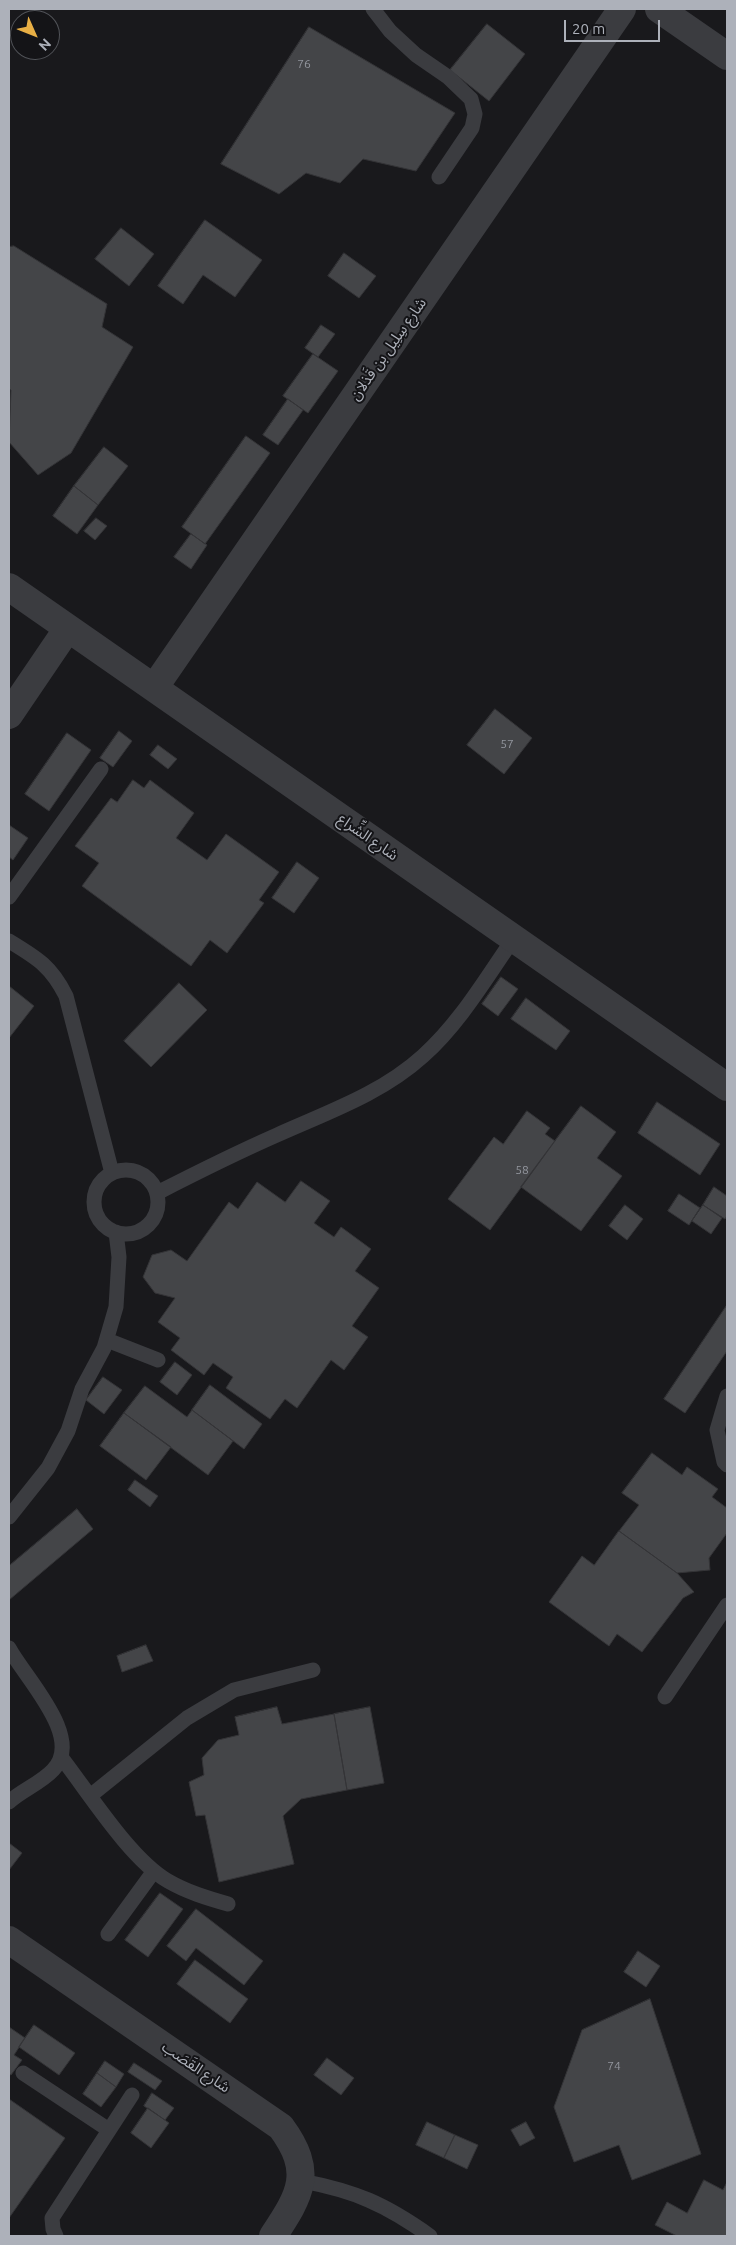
<!DOCTYPE html>
<html>
<head>
<meta charset="utf-8">
<style>
	body { margin:0 }
	#map { position:relative; width:736px; height:2245px; overflow:hidden; background:#19191c; font-family:Ubuntu,sans-serif }
	canvas { display:block }
	.frame { position:absolute; inset:0; border:10px solid #adb1ba; pointer-events:none }
	.north { position:absolute; left:10px; top:10px; width:50px; height:50px; box-sizing:border-box; background:#141417; border:1px solid #515358; border-radius:50%; rotate:134deg; font-size:14px; font-weight:700; line-height:20px; text-align:center; color:#adb1ba }
	.north::after { content:''; display:block; margin:auto; width:18px; height:22px; background:#e8af45; clip-path:polygon(50% 0,100% 100%,50% 72%,0 100%) }
	.scale { position:absolute; left:564px; top:20px; width:96px; height:22px; box-sizing:border-box; border:2px solid #adb1ba; border-top:0; padding-left:6px; font-size:15px; line-height:18px; white-space:nowrap; color:#adb1ba; -webkit-text-stroke:4px #141417; paint-order:stroke }
</style>
</head>
<body>
<div id="map">
<canvas width="736" height="2245"></canvas>
<div class="frame"></div>
<div class="north">N</div>
<div class="scale">20 m</div>
</div>
<script>
const context = document.querySelector('canvas').getContext('2d');
context.lineJoin = 'round';
function fillPath(path, color) { context.fillStyle = color; context.fill(path, 'evenodd'); }
function strokePath(path, color, width, dash) { context.strokeStyle = color; context.lineWidth = width; context.lineCap = dash ? 'butt' : 'round'; context.setLineDash(dash || []); context.stroke(path); }
function write(font, color, halo, rows, align = 'center') {
  context.font = font + ' Ubuntu,"Noto Sans Arabic",sans-serif'; context.lineWidth = 4; context.setLineDash([]); context.textBaseline = 'middle'; context.strokeStyle = halo; context.fillStyle = color; for (const [text, x, y, turn = 0] of rows) {
    context.save(); context.translate(x, y); context.rotate((+turn || 0) * Math.PI / 180); context.textAlign = isNaN(turn) ? turn : align; if (halo) context.strokeText(text, 0, 0); context.fillText(text, 0, 0); context.restore();
  }
}
const building = new Path2D(`
	M487,24L525,54L489,101L450,70Z
	M309,27L455,113L416,171L363,159L340,183L306,173L279,194L221,164Z
	M205,220L262,260L235,297L203,275L183,304L158,286Z
	M121,228L154,254L129,286L95,259Z
	M14,246L107,304L102,327L133,347L71,453L38,475L9,442L11,390L9,389V247Z
	M344,253L376,276L359,298L328,276Z
	M321,325L335,334L318,357L305,348Z
	M313,354L338,371L308,413L283,396Z
	M288,399L303,410L278,445L263,435Z
	M246,436L270,453L205,544L182,527Z
	M104,447L128,466L98,505L74,486Z
	M74,486L98,505L77,534L53,516Z
	M96,518L107,526L95,540L84,531Z
	M191,534L207,545L191,569L174,557Z
	M495,709L532,738L504,774L467,745Z
	M119,731L132,741L113,767L100,758Z
	M67,733L91,750L49,811L25,794Z
	M158,745L177,759L168,769L150,755Z
	M133,780L144,788L150,780L194,813L176,838L207,860L226,834L279,872L259,900L264,903L227,953L210,940L191,966L82,886L99,863L75,846L111,798L117,802Z
	M9,825L28,838L13,860L9,857Z
	M297,862L319,878L294,913L272,898Z
	M501,977L518,989L498,1016L482,1004Z
	M179,983L207,1010L151,1067L124,1041Z
	M9,986L34,1006L9,1038Z
	M526,998L570,1031L556,1050L511,1019Z
	M657,1102L720,1144L700,1175L638,1133Z
	M581,1106L616,1132L597,1158L622,1176L581,1231L521,1187Z
	M527,1111L550,1128L545,1134L555,1141L490,1230L448,1199L494,1137L503,1144Z
	M301,1181L330,1201L314,1223L334,1237L341,1227L371,1249L355,1271L379,1288L352,1326L368,1337L344,1370L331,1360L297,1408L285,1399L270,1419L226,1388L233,1377L213,1363L204,1375L171,1350L180,1338L158,1322L175,1298L155,1293L143,1277L152,1255L171,1250L187,1261L229,1202L238,1209L257,1182L285,1202Z
	M714,1187L727,1196V1216L725,1219L703,1205Z
	M679,1194L700,1208L689,1225L668,1211Z
	M625,1205L643,1219L627,1240L609,1226Z
	M703,1205L722,1218L711,1234L692,1221Z
	M727,1305V1351L685,1413L664,1399Z
	M175,1362L192,1375L177,1395L160,1382Z
	M103,1377L122,1390L104,1414L86,1400Z
	M210,1385L262,1424L244,1449L192,1410Z
	M145,1386L187,1417L192,1410L233,1441L208,1475L124,1413Z
	M124,1413L171,1447L146,1480L100,1446Z
	M652,1453L682,1475L687,1467L718,1489L712,1497L727,1508V1533L709,1558L710,1570L677,1573L619,1531L639,1505L622,1493Z
	M135,1480L158,1496L150,1507L128,1490Z
	M77,1509L93,1529L9,1600V1566Z
	M619,1531L677,1573L694,1592L683,1598L642,1652L617,1634L609,1646L549,1602L582,1556L594,1565Z
	M146,1645L153,1661L122,1672L117,1656Z
	M277,1707L282,1724L334,1714L347,1790L301,1799L283,1816L294,1864L219,1882L205,1815L196,1816L189,1782L204,1775L202,1758L218,1740L239,1735L235,1717Z
	M370,1707L384,1783L347,1790L334,1714Z
	M9,1843L22,1853L9,1870Z
	M160,1893L183,1909L148,1957L125,1940Z
	M196,1909L263,1961L244,1985L196,1948L186,1961L167,1946Z
	M638,1951L660,1966L646,1987L624,1972Z
	M195,1960L248,1999L230,2023L177,1984Z
	M650,1999L701,2154L632,2180L619,2145L574,2162L554,2107L582,2030Z
	M34,2025L75,2053L59,2075L19,2047Z
	M9,2027L25,2038L14,2055L22,2060L11,2075L9,2074Z
	M327,2058L354,2078L341,2095L314,2075Z
	M105,2061L124,2074L116,2087L97,2073Z
	M134,2063L162,2081L155,2090L128,2072Z
	M97,2073L116,2087L101,2107L83,2094Z
	M152,2093L174,2108L165,2120L144,2106Z
	M9,2099L65,2138L9,2218Z
	M148,2108L169,2123L151,2148L131,2133Z
	M427,2122L455,2135L444,2158L416,2145Z
	M526,2122L535,2138L520,2146L511,2130Z
	M455,2135L478,2145L467,2169L444,2158Z
	M704,2180L723,2190L727,2182V2236H677L655,2225L667,2202L687,2213Z`);
fillPath(building, '#444548');
strokePath(building, '#343437', 1);
strokePath(new Path2D(`
	M373,9L390,31L416,55L448,77L471,99L475,114L472,128L439,177
	M9,897L101,769
	M9,941C37,958 51,966 66,996L112,1173
	M94 1202a32 32 0 1 1 64 0a32 32 0 1 1-64 0Z
	M157,1193C196,1173 236,1153 277,1135C328,1112 381,1094 423,1056C460,1023 486,978 514,938
	M107,1340L158,1360
	M727,1396L717,1430L724,1462L727,1465
	M9,1517L48,1468L68,1431L82,1389L104,1348L116,1307L119,1257L116,1232
	M9,1648C25,1678 85,1738 53,1770C41,1783 22,1790 9,1802
	M665,1697L727,1605
	M61,1757C89,1793 130,1859 168,1881C187,1892 207,1898 228,1904
	M90,1796L187,1718L234,1690L313,1670
	M108,1934L154,1871
	M23,2073L109,2130
	M302,2181C355,2191 385,2204 430,2236
	M56,2236L53,2229L52,2218L132,2095`), '#3b3c40', 15);
strokePath(new Path2D(`
	M659,9L727,56
	M9,587L727,1087
	M154,688L622,9
	M9,715L68,628
	M9,1940L281,2127C314,2172 301,2194 273,2236`), '#3b3c40', 28);
write('12px', '#93969e', null, [
	["76",304,64],
	["57",507,744],
	["58",522,1170],
	["74",614,2066]
]);
write('15px', '#adb1ba', '#141417', [
	["شارع سِلِيل بن قَذلان",388,349,-55],
	["شارع الشِّراع",368,837,35],
	["شارع القَصَب",196,2067,34]
]);
</script>
</body>
</html>
